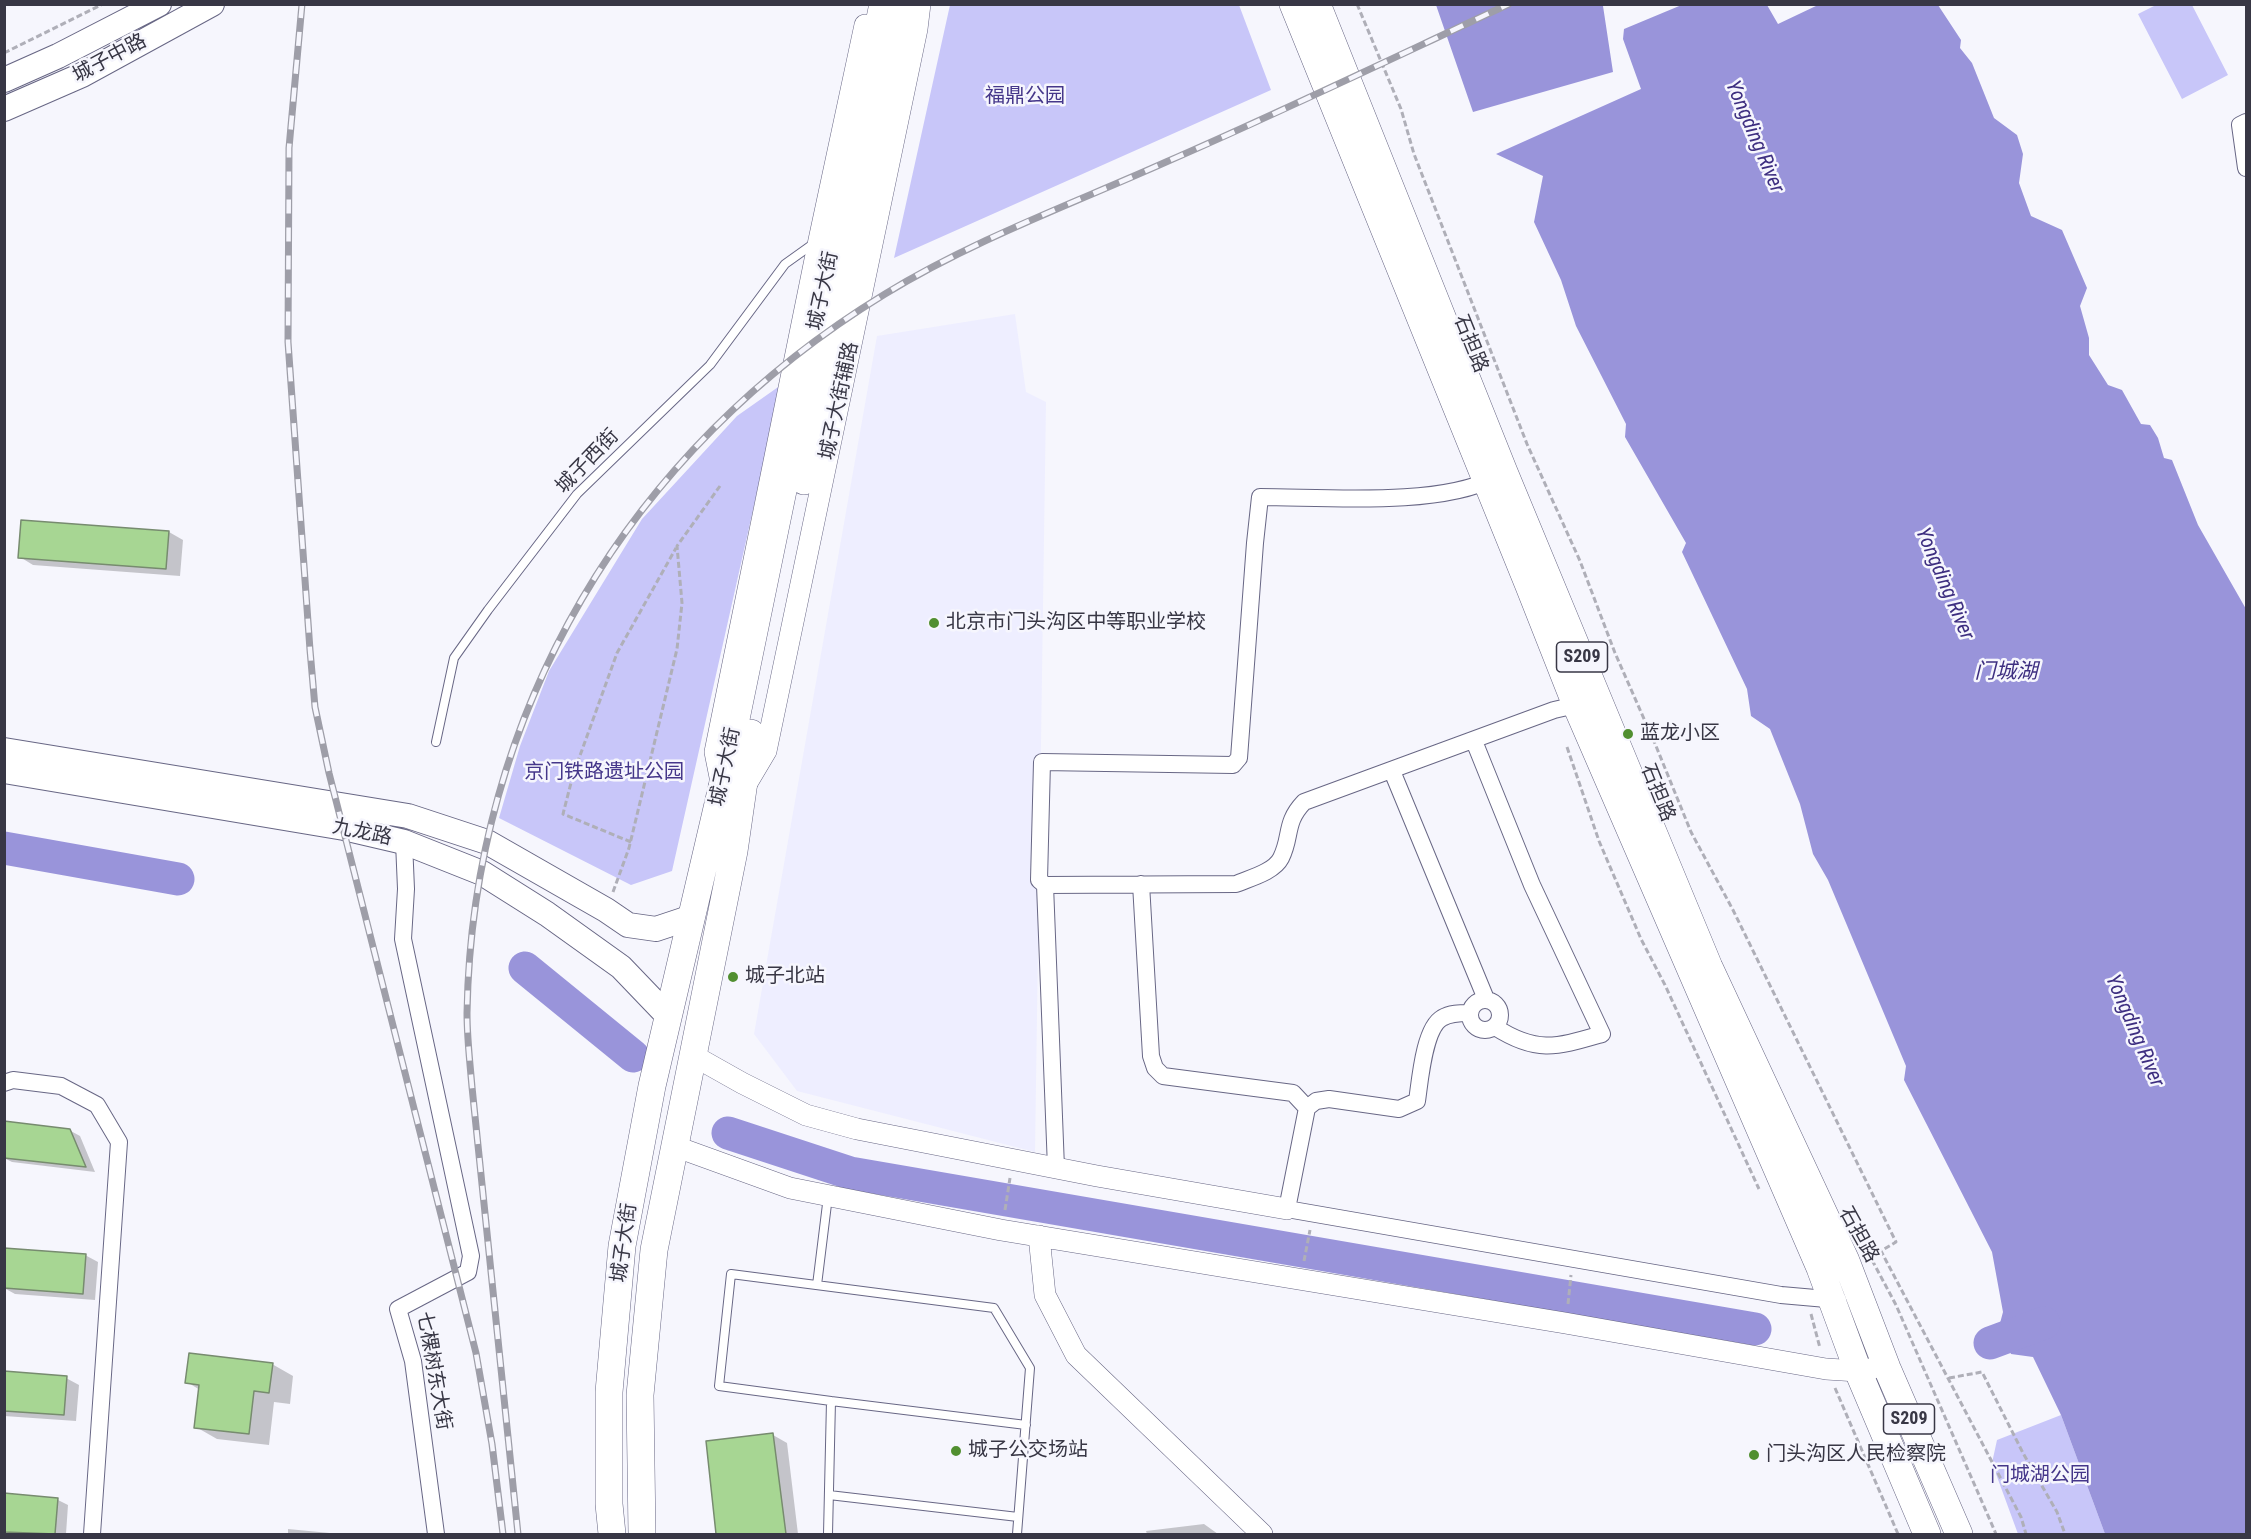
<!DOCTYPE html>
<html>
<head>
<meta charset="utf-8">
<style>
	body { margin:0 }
	#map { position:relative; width:2251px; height:1539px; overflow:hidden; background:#f6f6fd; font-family:"Roboto Condensed",sans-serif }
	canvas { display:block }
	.frame { position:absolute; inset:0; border:6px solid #383745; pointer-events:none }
</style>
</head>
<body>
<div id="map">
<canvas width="2251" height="1539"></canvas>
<div class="frame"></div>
</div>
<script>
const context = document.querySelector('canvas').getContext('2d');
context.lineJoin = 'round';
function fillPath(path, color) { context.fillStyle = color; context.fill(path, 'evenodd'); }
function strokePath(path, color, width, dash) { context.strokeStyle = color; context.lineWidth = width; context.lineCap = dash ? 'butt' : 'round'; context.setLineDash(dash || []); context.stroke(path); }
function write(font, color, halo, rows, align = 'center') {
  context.font = font + ' "Roboto Condensed","Noto Sans SC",sans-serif'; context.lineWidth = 5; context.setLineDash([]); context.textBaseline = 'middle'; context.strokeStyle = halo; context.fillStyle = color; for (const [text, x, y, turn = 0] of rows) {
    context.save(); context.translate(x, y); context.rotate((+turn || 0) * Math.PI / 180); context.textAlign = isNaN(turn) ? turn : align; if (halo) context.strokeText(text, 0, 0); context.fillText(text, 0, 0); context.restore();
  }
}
fillPath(new Path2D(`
	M1015,314L1026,392L1046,402L1035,1152L797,1091L754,1034L877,336Z`), '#eef');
fillPath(new Path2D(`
	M950,5H1239L1271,90L894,258Z
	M2156,5H2192L2228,75L2182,99L2138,14Z
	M781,385L672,871L631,885L499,818L520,746L549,671L642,519L737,416Z
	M2061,1415L2105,1534H2018L1992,1463L1997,1440Z`), '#c8c6f9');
fillPath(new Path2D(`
	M1684,4L1767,5L1778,24L1818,5H1938L1961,40L1960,48L1972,63L1994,118L2017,135L2023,154L2019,183L2031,216L2062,230L2087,288L2080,306L2089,338V355L2108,385L2122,390L2141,424L2150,425L2158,438L2164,458L2172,460L2198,525L2246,609V1534H2105L2061,1415L2033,1357L2011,1354L1999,1327L2003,1312L1992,1252L1904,1080L1906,1066L1828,880L1813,854L1800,804L1770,729L1751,716L1747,689L1682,552L1686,543L1625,437L1626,424L1576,326L1561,280L1534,222L1543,176L1496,154L1641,89L1623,39L1624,29Z
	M1436,5H1605L1603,6L1613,72L1473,112Z`), '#9994da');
fillPath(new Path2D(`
	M169,532L183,540L180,576L33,565L20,557Z
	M69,1130L80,1136L95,1172L12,1162L4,1158V1135Z
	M85,1255L98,1262L95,1300L15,1294L4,1288Z
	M272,1364L293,1376L290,1404L274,1402L269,1445L217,1439L196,1427L200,1390L187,1382Z
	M4,1373L66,1378L79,1385L76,1421L4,1416Z
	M773,1435L787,1443L798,1534H717L707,1443Z
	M4,1495L58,1500L68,1505L66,1534H4Z
	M1204,1524L1218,1534H1147L1146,1531Z
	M288,1529L340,1534H288Z`), '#0003');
strokePath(new Path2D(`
	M4,848L178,879
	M525,968L633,1056
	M728,1133L850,1173L1755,1329
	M1990,1343L2044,1323`), '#9994da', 33);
const building = new Path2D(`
	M21,520L169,531L166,569L18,558Z
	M4,1121L70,1129L86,1167L4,1158Z
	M4,1248L86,1254L83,1294L4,1288Z
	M189,1353L273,1363L269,1393L254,1391L249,1434L194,1428L199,1385L185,1383Z
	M4,1371L67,1376L64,1415L4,1411Z
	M773,1433L786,1534H716L706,1441Z
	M4,1493L58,1498L55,1534L4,1532Z`);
fillPath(building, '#a7d693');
strokePath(building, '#778b6f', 1.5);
const service = new Path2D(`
	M436,742L454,658L488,610L577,494L710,365L785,264L813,244
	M817,1285L828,1196
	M831,1401L1026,1425
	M829,1495L1018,1517
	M828,1534L831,1401L719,1386L731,1274L994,1308L1030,1368L1017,1534`);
const minor = new Path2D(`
	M2246,122L2240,125L2246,168
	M1494,478C1438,507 1324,497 1260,497L1255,543L1239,758L1233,765L1042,762L1039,880L1045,885L1236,884C1250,878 1274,872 1281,858C1292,836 1284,823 1304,802L1554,710L1576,705
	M1474,741L1532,885L1602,1034C1557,1047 1537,1054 1495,1027
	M1392,771L1486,999
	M404,842L406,889L403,939L471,1256L468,1272L398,1309L413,1361L436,1534
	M1141,884L1151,1056L1155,1068L1163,1076L1293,1093L1307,1108
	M1045,885L1056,1168
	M1470 1015a15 15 0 1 1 30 0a15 15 0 1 1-30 0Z
	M1469,1013C1460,1013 1450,1013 1442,1018C1424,1028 1420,1081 1417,1101L1399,1109L1329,1099L1316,1101L1307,1108L1287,1209L1781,1295L1838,1300
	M4,1083L13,1080L61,1086L97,1105L119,1142L92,1534`);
const tertiary = new Path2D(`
	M721,782L715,752L819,240L865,25
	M747,783L766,751L917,29L920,4
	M694,1056L742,1083L806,1115L857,1129L1097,1176L1287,1209
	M674,1146L790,1188L1001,1230L1565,1323L1826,1369L1858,1371L1871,1369
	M1039,1236L1045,1295L1076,1355L1262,1534`);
const secondary = new Path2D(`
	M4,80L58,56L159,4
	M4,109L82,75L212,4
	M4,750L408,816L487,842L606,910L628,925L656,929L692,917
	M4,771L344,828L404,842L482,873L547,914L621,967L667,1015`);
const primary = new Path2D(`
	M1293,4L1529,586L1576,705L1820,1268L1858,1371L1927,1534
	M1317,4L1504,472L1709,967L1846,1261L1887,1368L1959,1534
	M804,481L905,4
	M612,1534L609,1504V1392L622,1246L652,1086L722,787L883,4
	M642,1534L640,1395L654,1250L734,851L751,733`);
strokePath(service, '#686785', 10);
strokePath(minor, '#686785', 18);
strokePath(tertiary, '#686785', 22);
strokePath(secondary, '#686785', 26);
strokePath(primary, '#686785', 28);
strokePath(new Path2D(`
	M1357,4L1401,109L1414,154L1527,444L1580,561L1615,653L1656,746L1691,832L1733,910L1896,1242L1881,1251L2021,1517L2026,1534
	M4,53L103,4
	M1567,747L1599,841L1641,939L1665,985L1759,1189
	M631,842L563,814L573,775L617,653L676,548
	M613,892L629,848L677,649L682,603L677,546L720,486
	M1005,1210L1010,1178
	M1872,1260L1896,1305L1996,1534
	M1304,1261L1310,1230
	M1568,1304L1571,1275
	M1811,1314L1820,1348
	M1949,1378L1982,1372L2023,1453L2057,1512L2065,1534
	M1835,1388L1898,1534`), '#afafb8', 3, [6, 3]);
strokePath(service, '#fff', 8);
strokePath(minor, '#fff', 16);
strokePath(tertiary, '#fff', 21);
strokePath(secondary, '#fff', 24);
strokePath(primary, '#fff', 27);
const rail = new Path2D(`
	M302,4L289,148L288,342L310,650L315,707L329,773L476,1353L492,1444L503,1534
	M518,1534L472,1087C470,1063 467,1038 467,1013C472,712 629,450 885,294C973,240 1072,204 1166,162C1281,112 1395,57 1509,4`);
strokePath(rail, '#9e9ea8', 7);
strokePath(rail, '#f6f6fd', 4.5, [14]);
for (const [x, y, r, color] of [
	[934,623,6,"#518f30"],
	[1628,734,6,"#518f30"],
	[733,977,6,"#518f30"],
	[956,1451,6,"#518f30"],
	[1754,1455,6,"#518f30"]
]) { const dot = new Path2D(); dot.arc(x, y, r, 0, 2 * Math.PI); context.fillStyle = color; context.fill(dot); strokePath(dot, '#f6f6fd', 2); }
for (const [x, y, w] of [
	[1582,657,51],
	[1909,1419,51]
]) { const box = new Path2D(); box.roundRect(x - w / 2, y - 15, w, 30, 4.5); context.fillStyle = '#f6f6fd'; context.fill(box); strokePath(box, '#383745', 1.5); }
write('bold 18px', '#383745', null, [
	["S209",1582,657],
	["S209",1909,1419]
]);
write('20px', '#383745', '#f6f6fd', [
	["城子中路",110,59,-28],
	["城子大街",824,291,-78],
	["石担路",1470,344,68],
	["城子大街辅路",840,401,-78],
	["城子西街",588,462,-46],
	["城子大街",726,767,-78],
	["石担路",1657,793,68],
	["九龙路",362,833,12],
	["石担路",1858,1235,61],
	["城子大街",625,1243,-82],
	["七棵树东大街",433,1371,80]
]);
write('20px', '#45378a', '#f6f6fd', [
	["福鼎公园",1025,97],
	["京门铁路遗址公园",604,773],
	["门城湖公园",2040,1476]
]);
write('20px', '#383745', '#f6f6fd', [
	["北京市门头沟区中等职业学校",946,623],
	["蓝龙小区",1640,734],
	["城子北站",745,977],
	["城子公交场站",968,1451],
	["门头沟区人民检察院",1766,1455]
], 'left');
write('italic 21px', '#3d2e80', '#f6f6fd', [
	["Yongding River",1754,137,67],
	["Yongding River",1944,584,67],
	["门城湖",2006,673],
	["Yongding River",2134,1031,67]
]);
</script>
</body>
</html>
